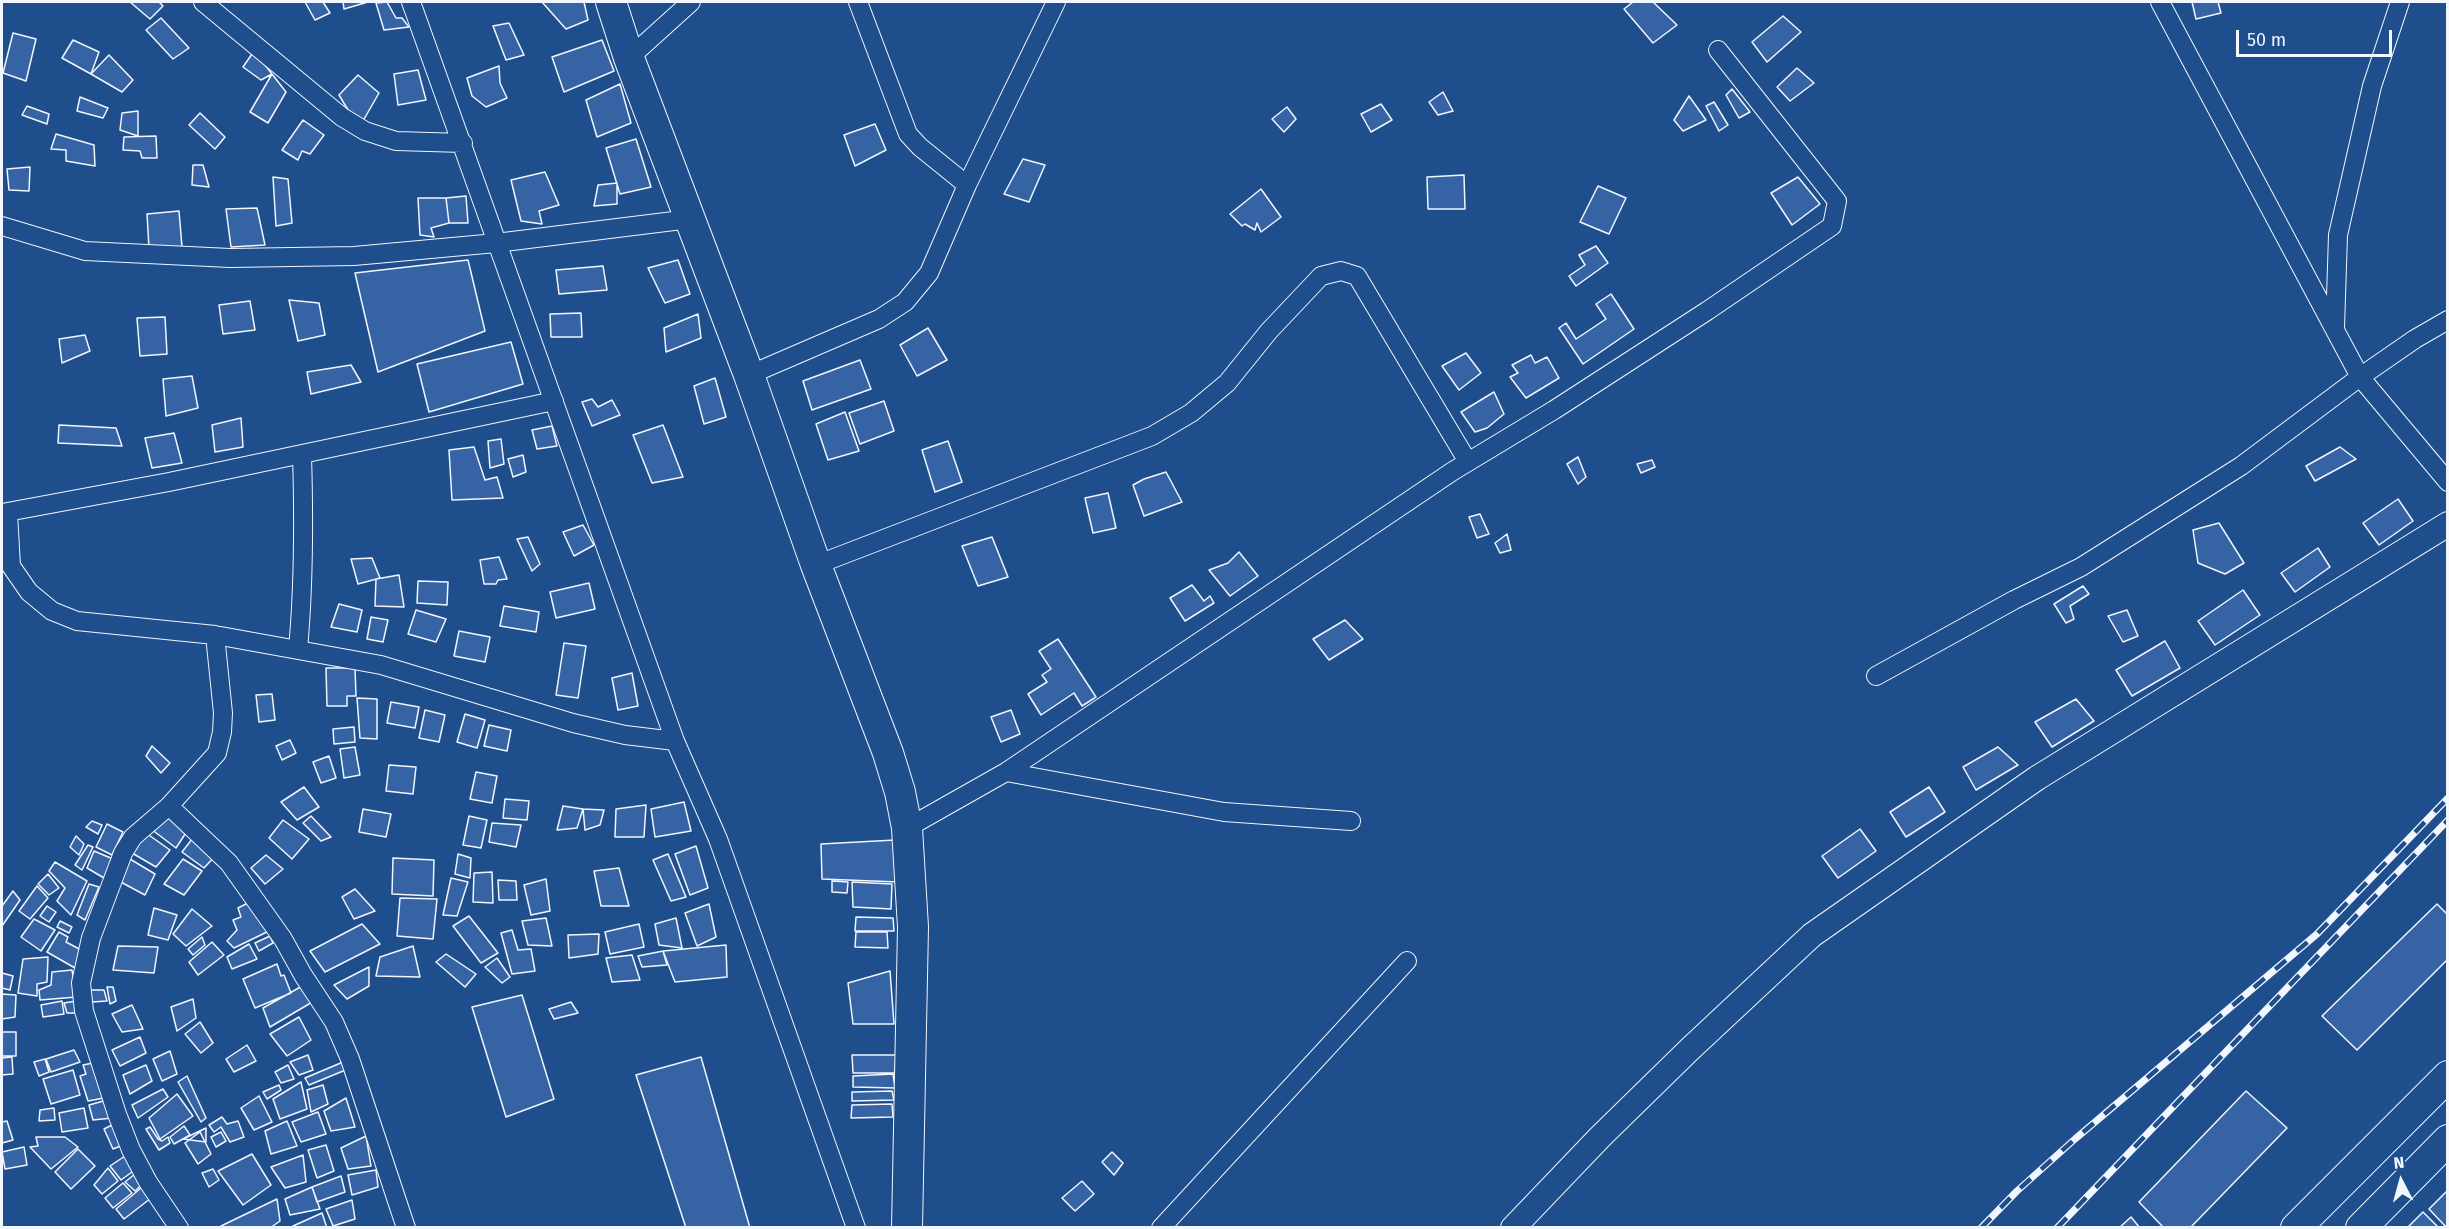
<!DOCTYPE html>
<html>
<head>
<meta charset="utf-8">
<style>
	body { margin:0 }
	#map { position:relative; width:2449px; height:1229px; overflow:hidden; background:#1f4e8c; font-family:"Fira Sans",sans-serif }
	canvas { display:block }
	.frame { position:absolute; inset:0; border:3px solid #f2f6ff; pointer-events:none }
	.north { position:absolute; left:2371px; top:1151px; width:60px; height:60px; -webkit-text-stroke:4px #1f4e8c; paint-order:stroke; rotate:354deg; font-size:16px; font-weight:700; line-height:24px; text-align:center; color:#f2f6ff }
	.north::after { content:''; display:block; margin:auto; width:21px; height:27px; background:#f2f6ff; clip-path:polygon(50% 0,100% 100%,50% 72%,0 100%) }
	.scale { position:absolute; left:2236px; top:30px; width:156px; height:27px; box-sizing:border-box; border:3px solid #f2f6ff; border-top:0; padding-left:8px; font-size:18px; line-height:21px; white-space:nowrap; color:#f2f6ff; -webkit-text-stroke:4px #1f4e8c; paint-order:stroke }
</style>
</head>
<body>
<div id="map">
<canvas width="2449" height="1229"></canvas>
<div class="frame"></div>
<div class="north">N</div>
<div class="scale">50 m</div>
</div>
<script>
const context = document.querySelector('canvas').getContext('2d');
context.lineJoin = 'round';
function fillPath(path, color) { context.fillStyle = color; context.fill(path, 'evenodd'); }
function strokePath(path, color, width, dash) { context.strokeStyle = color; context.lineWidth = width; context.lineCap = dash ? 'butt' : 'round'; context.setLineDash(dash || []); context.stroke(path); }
const building = new Path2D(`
	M130,2H159L163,6L150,19Z
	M305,2H323L330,13L315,20Z
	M343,2H368L344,9Z
	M387,2L396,18H402L409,27L384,30L376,3Z
	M542,2H584L588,20L566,29Z
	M1633,2H1653L1677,25L1653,43L1624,9Z
	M2192,2H2218L2221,13L2196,19Z
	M1783,16L1801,32L1767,62L1752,42Z
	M161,18L189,48L173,59L146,30Z
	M509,23L524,55L506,60L493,26Z
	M13,33L36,39L26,81L3,73Z
	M73,40L99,52L91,74L62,58Z
	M602,40L614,71L564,92L552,57Z
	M254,51L272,74L261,80L243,67Z
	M109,55L133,80L122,92L91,74Z
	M499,66L500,83L507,98L486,107L472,96L467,78Z
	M1797,68L1814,83L1790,101L1777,87Z
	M418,70L426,100L398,105L394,74Z
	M272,74L286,92L268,123L250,112Z
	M358,75L379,93L359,128L339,95Z
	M620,84L631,123L597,137L586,100Z
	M1732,89L1750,112L1739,118L1726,95Z
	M1443,92L1453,111L1438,115L1429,102Z
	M1689,96L1706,120L1683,131L1674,120Z
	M80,97L108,108L103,118L77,111Z
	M1714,102L1728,125L1719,131L1706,106Z
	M1381,104L1392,120L1371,132L1361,114Z
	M27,106L49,114L47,124L22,115Z
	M1287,107L1296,119L1284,132L1272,119Z
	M138,111V136L120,130L122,113Z
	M200,113L225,137L215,149L189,125Z
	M303,120L324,135L310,154L302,151L298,160L282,150Z
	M875,124L886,150L855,166L844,135Z
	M56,134L94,145L95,166L66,161V150L51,149Z
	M156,136L157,158H142L140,151L123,150L124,137Z
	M636,139L651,187L620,194L606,148Z
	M1023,159L1045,165L1029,202L1004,194Z
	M193,165H203L209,187L192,185Z
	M30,167L29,191L9,190L7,169Z
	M545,172L559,205L539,211L542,224L521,221L511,180Z
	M1464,175L1465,209H1428L1427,177Z
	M273,177L288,179L292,223L276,226Z
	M1798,177L1820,204L1792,225L1771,193Z
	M617,183V204L594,206L598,185Z
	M1598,186L1626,198L1609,234L1580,222Z
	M1261,189L1281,217L1261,232L1257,223L1255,230L1245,224L1242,226L1230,214Z
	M466,196L468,223H449L446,198Z
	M418,198H446L449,223L431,228L434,237L420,235Z
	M257,208L265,245L231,247L226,209Z
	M179,211L182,247L149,248L147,214Z
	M1596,246L1608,263L1576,286L1569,276L1585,265L1579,255Z
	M468,260L485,331L378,372L355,273Z
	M678,260L690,294L665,303L648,268Z
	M603,266L607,290L559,294L556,270Z
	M1611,294L1634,329L1583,364L1559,328L1566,323L1576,339L1606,319L1596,304Z
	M289,300L319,303L325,335L298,341Z
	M250,301L255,330L223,334L219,305Z
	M581,313L582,337H551L550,314Z
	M698,314L701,338L666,352L664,328Z
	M165,317L167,354L140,356L137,318Z
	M928,328L947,360L917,376L900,345Z
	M85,335L90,351L62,363L59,339Z
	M511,342L523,384L429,412L417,364Z
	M1466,353L1481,373L1459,390L1442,366Z
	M1531,355L1535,363L1547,357L1559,378L1526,398L1510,377L1518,373L1512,365Z
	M860,360L871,389L812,410L803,381Z
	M351,365L361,382L311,394L307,372Z
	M192,376L198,408L166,416L163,379Z
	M715,378L726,417L704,424L694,386Z
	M1494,392L1504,414L1487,428L1475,432L1461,412Z
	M592,399L598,407L612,400L620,415L592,426L582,402Z
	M884,401L894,431L860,444L849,413Z
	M845,412L859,451L828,460L816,424Z
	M241,418L243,447L215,452L212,425Z
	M59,425L116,428L122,446L58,443Z
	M663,425L683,477L652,483L633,435Z
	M552,426L557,446L537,449L532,430Z
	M174,433L182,463L152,468L145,438Z
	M501,439L504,464L490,468L488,441Z
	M948,441L962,482L935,492L922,450Z
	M474,447L485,480L497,477L503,498L452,500L449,450Z
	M2340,447L2356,459L2315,481L2306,466Z
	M523,455L526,472L513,477L508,459Z
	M1578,457L1586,477L1578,484L1567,464Z
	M1652,460L1655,467L1641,473L1637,464Z
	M1166,472L1182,502L1144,516L1133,485L1144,479Z
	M1108,493L1116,528L1093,533L1085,498Z
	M2398,499L2413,521L2379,545L2363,523Z
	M1480,514L1489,534L1477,538L1469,517Z
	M2219,523L2244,563L2225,574L2198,563L2193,530Z
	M583,525L594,545L574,556L563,532Z
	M1507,534L1511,550L1500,553L1495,543Z
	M528,537L540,564L532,571L517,539Z
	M992,537L1008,577L978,586L962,546Z
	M2318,548L2330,567L2295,592L2281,573Z
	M1239,552L1258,576L1230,596L1209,570L1228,563Z
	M499,557L507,579L498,580L496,584H484L480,560Z
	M372,558L380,578L358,584L351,559Z
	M399,575L404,607L375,606L376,579Z
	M418,581L448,582L447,605L417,603Z
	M589,583L595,609L556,618L550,592Z
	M1192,585L1204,601L1210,596L1214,603L1185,621L1170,598Z
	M2083,586L2089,594L2070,606L2074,619L2066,623L2054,604Z
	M2243,590L2260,615L2215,645L2198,621Z
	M339,604L362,610L357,632L331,627Z
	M504,606L539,612L536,632L500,626Z
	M416,610L446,619L436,642L408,634Z
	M2127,610L2138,636L2123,642L2108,616Z
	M371,617L388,620L383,642L367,639Z
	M1345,620L1363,639L1329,660L1313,639Z
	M459,631L490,637L485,662L454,656Z
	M1058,639L1096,697L1082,706L1074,693L1041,715L1028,694L1047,682L1042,675L1051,669L1039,651Z
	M2165,641L2180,668L2132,696L2116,670Z
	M564,643L586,646L578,698L556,695Z
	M326,668H355L356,696H347V706H327Z
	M632,673L638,706L618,710L612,678Z
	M272,694L275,720L259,722L256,695Z
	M357,698L377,699V739L360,738Z
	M2076,699L2094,721L2052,747L2035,722Z
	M391,702L419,707L415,728L387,723Z
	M425,710L445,715L439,742L419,738Z
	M1011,710L1020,734L1001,742L991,717Z
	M465,714L485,720L477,748L457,742Z
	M489,725L511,730L507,751L484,746Z
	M354,727L355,742L334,744L333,729Z
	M290,740L296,753L282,760L276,746Z
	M152,746L170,763L161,773L146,756Z
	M355,747L360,775L344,778L340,749Z
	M1998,747L2018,765L1976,790L1963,767Z
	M329,756L336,778L321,783L313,762Z
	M389,765L416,767L413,794L386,791Z
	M476,772L497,776L492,803L470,799Z
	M304,787L319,807L297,820L281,802Z
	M1929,787L1945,812L1906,837L1890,812Z
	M505,799L529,801L527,820L503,818Z
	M684,802L691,831L655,837L651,809Z
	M646,805L644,837H615L616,809Z
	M563,806L583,809L577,828L557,830Z
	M168,808L189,828L176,848L151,829Z
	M363,809L391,814L386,837L359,832Z
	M583,809L604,810L600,825L585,830Z
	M311,816L331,837L321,841L303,823Z
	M469,816L487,820L481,848L463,845Z
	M283,820L309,839L292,859L269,838Z
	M92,821L102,825L98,834L86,827Z
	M492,823L521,825L516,847L489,842Z
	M107,824L123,832L112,855L96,847Z
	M1860,829L1876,851L1838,878L1822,856Z
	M146,833L170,850L156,867L132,853Z
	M196,834L217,854L204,868L182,852Z
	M76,836L84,844L79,855L70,847Z
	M895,840L898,882L822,879L821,844Z
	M88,845L93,847L82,870L75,865Z
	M696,846L708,888L690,895L675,854Z
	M94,851L113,859L104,878L87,868Z
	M458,854L471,858L470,878L455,874Z
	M668,854L686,897L671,901L653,860Z
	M266,855L283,869L265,884L251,868Z
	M393,858L434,860L433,896L392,894Z
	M130,859L155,874L145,895L117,880Z
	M183,859L202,871L184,895L164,884Z
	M55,862L87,881L71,915L57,901L65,888L49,871Z
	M619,868L629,906H601L594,871Z
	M492,872L493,903L473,902L474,873Z
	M48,874L59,888L49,895L38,884Z
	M451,878L468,882L457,916L443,915Z
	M546,879L550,911L531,915L524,885Z
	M498,880L516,881L517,900H499Z
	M832,881L848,882L847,893L832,892Z
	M852,882L892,884L891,909L853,907Z
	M89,884L99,887L85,920L77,915Z
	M37,886L48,898L30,919L19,911Z
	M355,889L375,911L354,919L342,897Z
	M13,891L20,900L2,926V906Z
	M400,898L437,899L433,939L397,936Z
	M248,903L273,929L234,948L227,941L237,930L233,920L241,917L238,908Z
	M709,904L716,937L697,946L685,913Z
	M2437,904L2448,915V959L2357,1050L2322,1016Z
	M47,906L56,912L49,922L40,916Z
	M154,908L177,915L168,940L148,935Z
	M192,909L212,926L186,946L173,934Z
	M469,916L498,953L481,963L453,926Z
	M856,917L893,918L894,931H855Z
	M546,918L552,946L528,945L522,921Z
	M676,918L682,948L659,945L655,924Z
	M34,919L55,930L41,951L21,937Z
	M60,921L72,927L69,933L57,927Z
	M362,924L380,944L325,972L310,951Z
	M639,924L644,947L610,954L605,932Z
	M512,930L518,950L531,949L535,971L512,974L501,933Z
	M59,932L68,937L66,942L83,951L75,968L47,952Z
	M856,932H887L888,948L855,947Z
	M599,934L598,954L569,958L568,935Z
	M270,936L273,943L259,951L255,943Z
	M202,937L205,945L193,955L188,949Z
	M212,942L224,955L198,975L189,962Z
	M249,944L257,959L232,969L227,957Z
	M726,945L727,977L675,982L663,951Z
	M118,946L158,947L154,973L113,970Z
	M413,946L420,977L376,976L380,957Z
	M663,951L667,965L642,967L638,956Z
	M446,954L476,974L465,987L436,962Z
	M632,955L640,980L612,982L606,958Z
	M48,957L47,982L37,984V996L18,993L23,959Z
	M497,958L510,977L502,983L485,967Z
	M277,964L281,976L284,975L291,993L255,1008L243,979Z
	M369,967V986L347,999L334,985Z
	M72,970L77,997L40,1000L39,990L51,985L52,972Z
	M890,971L894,1024H853L848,983Z
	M2,973L13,976L10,990L2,988Z
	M304,985L314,1001L270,1027L263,1008Z
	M107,987H113L116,1001L110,1004Z
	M90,990H104L107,1001L92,1002Z
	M2,994L16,995L15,1017L2,1019Z
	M522,995L554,1099L506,1117L472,1007Z
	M193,999L196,1018L177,1031L171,1007Z
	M62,1001L64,1014L43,1017L41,1005Z
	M76,1001L77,1013H67L64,1003Z
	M571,1002L578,1013L554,1019L549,1009Z
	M132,1005L143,1029L122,1032L112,1014Z
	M299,1017L311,1040L287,1056L270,1034Z
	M200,1022L213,1043L201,1053L185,1034Z
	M2,1032H16V1056H2Z
	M140,1037L146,1053L120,1066L112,1050Z
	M247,1045L256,1061L234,1072L226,1059Z
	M74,1050L80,1062L51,1072L46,1059Z
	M170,1051L177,1074L162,1081L153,1059Z
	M308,1055L313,1070L299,1075L290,1062Z
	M852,1055H896L895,1073H853Z
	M12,1057L13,1074L2,1075V1058Z
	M701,1057L750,1228H686L636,1075Z
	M45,1059L49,1072L39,1076L34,1062Z
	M98,1062L109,1097L88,1101L80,1076L86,1074L83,1065Z
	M343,1062L348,1069L309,1085L305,1078Z
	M146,1065L152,1081L130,1094L123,1075Z
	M288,1065L294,1079L281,1083L275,1072Z
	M73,1070L80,1095L51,1104L43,1079Z
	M893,1074L895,1088L853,1087V1076Z
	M187,1076L206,1118L201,1122L178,1082Z
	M301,1082L307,1109L280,1119L273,1099Z
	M279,1085L281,1090L267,1099L263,1092Z
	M323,1085L328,1104L311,1112L307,1090Z
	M163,1089L168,1097L138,1118L132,1105Z
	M892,1091L894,1100L852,1101V1092Z
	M2246,1091L2287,1128L2190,1228H2164L2139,1202Z
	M177,1094L193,1116L160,1139L149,1118Z
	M259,1096L272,1122L254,1130L241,1108Z
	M346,1098L355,1127L331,1131L324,1111Z
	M107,1100L112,1118L93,1120L89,1105Z
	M892,1104L893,1117L851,1118L852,1105Z
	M54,1108L55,1120L39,1121L40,1110Z
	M84,1108L88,1128L62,1132L59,1113Z
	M318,1112L326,1134L301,1142L292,1122Z
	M222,1117L227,1124L238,1121L244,1137L230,1142L221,1127L214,1132L209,1125Z
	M7,1121L13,1140L2,1143V1122Z
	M287,1121L297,1146L271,1154L265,1131Z
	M114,1124L123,1145L113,1149L104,1129Z
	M184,1126L190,1135L174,1144L170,1137Z
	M150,1127L158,1139L162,1141L168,1137L170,1143L159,1150L146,1129Z
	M206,1128V1142L183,1139Z
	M200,1132L211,1154L198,1164L185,1143Z
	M221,1132L226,1141L216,1147L211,1137Z
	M366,1136L371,1166L348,1169L341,1148Z
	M36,1137H65L78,1147L51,1169L30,1147L38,1146Z
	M326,1145L334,1171L317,1178L308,1150Z
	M24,1147L27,1165L5,1169L2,1152Z
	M78,1149L95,1166L71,1189L55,1172Z
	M1112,1152L1123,1163L1114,1175L1102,1162Z
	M128,1154L139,1167L121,1180L110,1166Z
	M252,1154L271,1185L243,1205L218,1171Z
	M303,1155L306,1182L285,1188L271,1167Z
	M108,1168L118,1181L102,1194L94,1185Z
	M213,1169L219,1180L209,1187L202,1173Z
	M140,1170L146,1181L135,1191L125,1182Z
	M376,1170L378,1187L352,1195L348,1175Z
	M341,1176L345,1192L317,1202L312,1187Z
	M1082,1181L1094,1194L1075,1211L1062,1198Z
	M123,1183L132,1193L113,1208L105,1198Z
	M147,1183L155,1195L124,1219L116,1209Z
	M312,1187L320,1209L290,1215L285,1199Z
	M2448,1190V1228H2447L2429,1209Z
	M277,1199L280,1221L270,1228H221V1226Z
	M352,1200L355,1219L333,1226L326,1209Z
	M2423,1212L2439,1228H2407Z
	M322,1213L327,1228H294L293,1226Z
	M2131,1217L2140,1228H2119Z`);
fillPath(building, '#3563a3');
strokePath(building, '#f2f6ff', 1.5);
const minor = new Path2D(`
	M203,2L342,117L365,131L396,141L463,143
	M411,2L675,741L718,839L856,1228
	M858,2L908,134L920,147L967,185
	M2160,2L2360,377L2448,482
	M629,58L691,2
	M2,226L85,251L230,258L354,256L496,243L690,219
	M2335,328L2338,235L2372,86L2400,2
	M749,375L879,319L905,302L929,273L967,185L1056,2
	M2,513L169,482L554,401
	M8,513L11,566L29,592L52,611L77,621L215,635L381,665L573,723L625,735L675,741
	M816,565L1152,436L1191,413L1227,383L1269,331L1321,276L1341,271L1357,276L1468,462
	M298,649C304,584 304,520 302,454
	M1876,676L2014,600L2081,567L2241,466L2360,377L2415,339L2448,320
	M1006,772L1224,812L1351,821
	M169,806L229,863L283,939L303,975L334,1022L350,1059L406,1228
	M907,828L1006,772L1453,471L1554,410L1707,311L1832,226L1837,201L1718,50
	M179,1228L148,1182L131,1150L117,1114L84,1011L81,983L91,938L123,853L133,837L169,806L217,753L222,732L223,713L215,635
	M1161,1228L1407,961`);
const tertiary = new Path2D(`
	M1513,1228L1600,1137L1690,1049L1812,935L2037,778L2448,524`);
const primary = new Path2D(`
	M611,2L629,58L749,375L816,565L888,753L900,792L907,828L913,927L907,1228
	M2296,1228L2448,1076
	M2361,1228L2448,1140`);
strokePath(minor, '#f2f6ff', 20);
strokePath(tertiary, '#f2f6ff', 26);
strokePath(primary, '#f2f6ff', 32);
strokePath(minor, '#1f4e8c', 18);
strokePath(tertiary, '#1f4e8c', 24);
strokePath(primary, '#1f4e8c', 30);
const rail = new Path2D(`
	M1981,1228L2017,1191L2075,1139L2317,934L2448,798
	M2057,1228L2448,820`);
strokePath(rail, '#f2f6ff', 7);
strokePath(rail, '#1f4e8c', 4.5, [14]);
</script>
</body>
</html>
